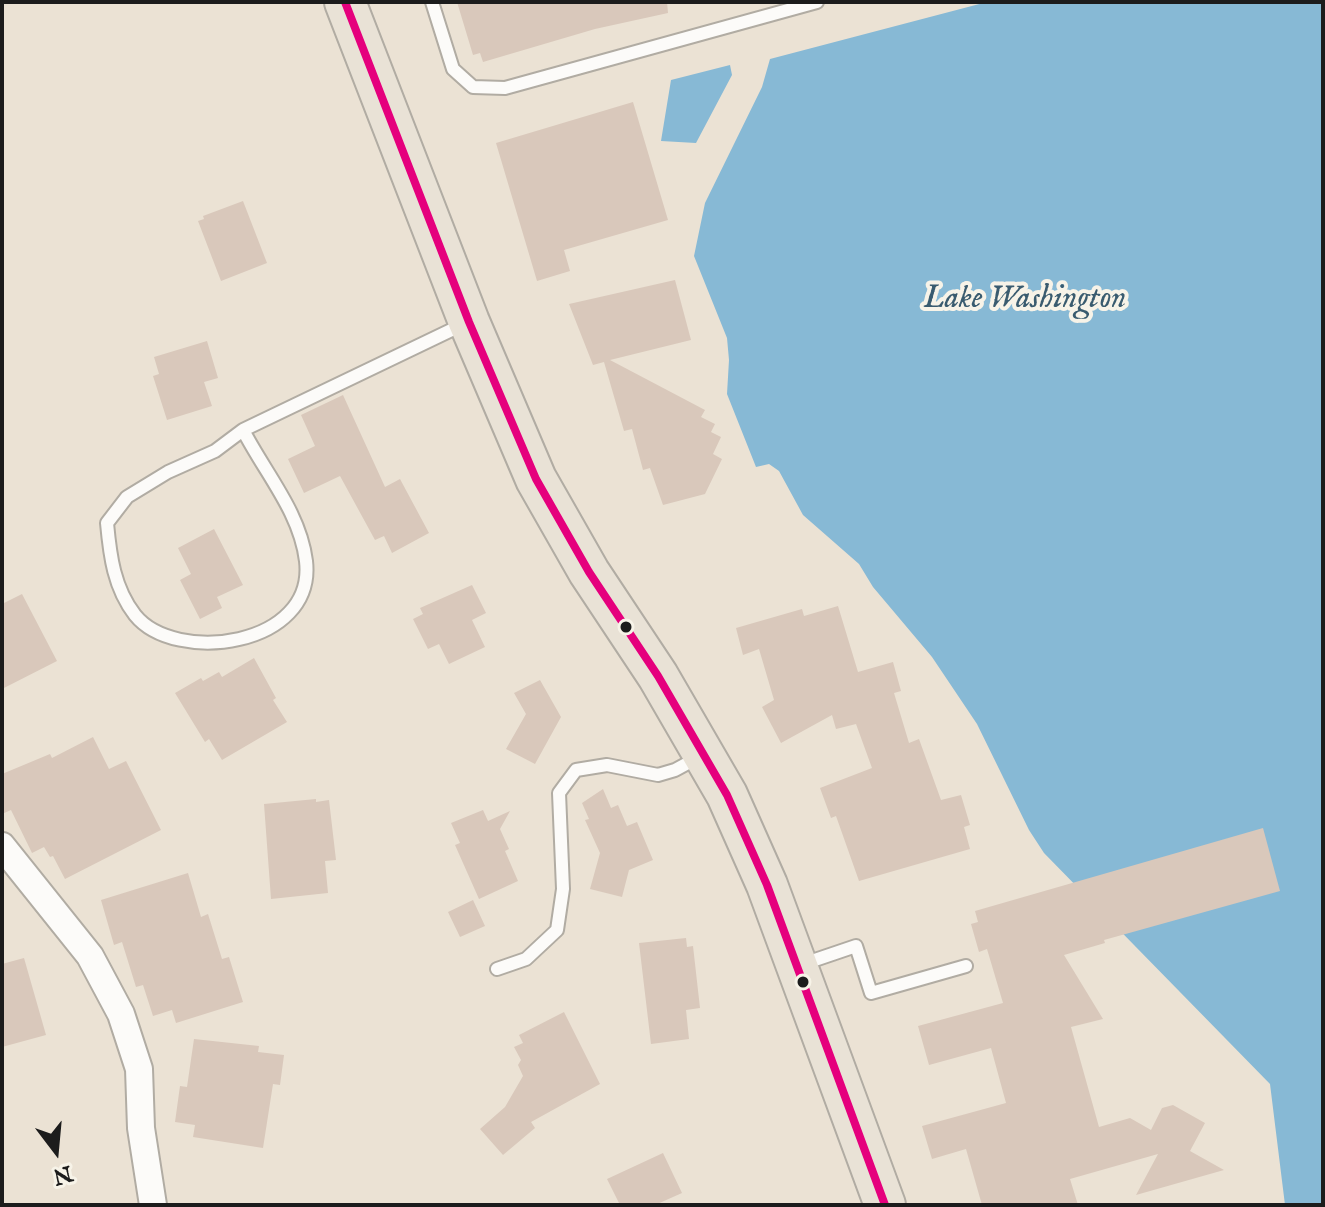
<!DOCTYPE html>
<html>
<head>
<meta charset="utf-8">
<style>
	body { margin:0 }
	#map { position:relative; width:1325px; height:1207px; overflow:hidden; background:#ebe2d4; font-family:"IM FELL English",serif }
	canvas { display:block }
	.frame { position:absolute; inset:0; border:4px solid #1c1c1c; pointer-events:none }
	.north { position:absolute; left:16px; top:1111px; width:80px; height:80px; -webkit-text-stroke:6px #f7f3e8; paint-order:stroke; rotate:164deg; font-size:22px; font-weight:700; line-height:32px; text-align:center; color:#1c1c1c }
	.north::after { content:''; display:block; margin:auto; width:28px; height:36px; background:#1c1c1c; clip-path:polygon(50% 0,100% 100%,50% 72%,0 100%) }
</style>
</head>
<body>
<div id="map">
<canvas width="1325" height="1207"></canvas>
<div class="frame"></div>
<div class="north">N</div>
</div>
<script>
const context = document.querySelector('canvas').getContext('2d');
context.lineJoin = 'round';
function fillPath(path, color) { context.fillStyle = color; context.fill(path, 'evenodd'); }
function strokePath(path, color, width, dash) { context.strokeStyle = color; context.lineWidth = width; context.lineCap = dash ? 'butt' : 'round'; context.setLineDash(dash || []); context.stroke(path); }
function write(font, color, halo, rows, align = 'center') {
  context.font = font + ' "IM FELL English",serif'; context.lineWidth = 8; context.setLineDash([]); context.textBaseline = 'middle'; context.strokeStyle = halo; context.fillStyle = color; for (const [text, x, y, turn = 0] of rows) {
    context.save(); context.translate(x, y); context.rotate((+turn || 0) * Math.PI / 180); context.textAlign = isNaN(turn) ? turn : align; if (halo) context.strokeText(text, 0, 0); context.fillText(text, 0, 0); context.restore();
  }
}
fillPath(new Path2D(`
	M987,2H1323V1205H1285L1270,1084L1044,853L1029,830L977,724L932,657L873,587L859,564L803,515L779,471L769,464L756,467L727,394L729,360L727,338L694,256L705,203L762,87L770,59Z
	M730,65L732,75L696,143L661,141L671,80Z`), '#87b9d5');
fillPath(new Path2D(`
	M457,2H667L668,13L595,29L483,62L480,53L473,55Z
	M633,102L668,220L564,250L570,271L537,281L496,143Z
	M243,201L267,263L221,281L198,221L204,219L203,216Z
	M675,280L691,340L610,360L705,410L701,417L715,424L711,432L721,437L713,454L722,459L705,494L663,505L650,468L643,470L632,429L624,431L604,362L593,365L569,304Z
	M207,341L218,378L204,382L212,406L167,420L153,376L159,374L154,357Z
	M343,395L385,487L400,479L429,533L392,553L384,536L375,540L340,476L304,493L288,459L315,446L301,415Z
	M214,529L243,585L217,597L222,608L200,619L180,580L191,574L178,548Z
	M472,585L486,613L472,620L485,647L449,664L439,644L428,649L413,619L423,614L420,608Z
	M22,594L57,661L2,689V604Z
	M838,606L858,672L893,662L901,691L894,693L909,743L919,739L941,800L961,795L970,825L964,827L970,849L859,881L836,816L831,818L820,788L872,768L856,724L836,729L832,715L781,743L762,707L774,700L759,649L743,655L736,628L802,609L804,616Z
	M254,658L276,698L273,700L287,722L222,760L209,739L205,742L175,693L201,678L203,681L219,672L222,677Z
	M540,680L561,717L535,764L506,749L526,714L514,693Z
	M93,737L109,769L126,761L161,830L65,879L53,856L50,857L44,847L32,853L11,810L2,814V774L50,754L52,758Z
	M603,789L611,808L618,805L627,826L637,822L653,860L629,870L622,897L590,889L600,853L585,820L589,819L582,803Z
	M316,799V802L329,800L336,860L325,861L328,893L271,899L264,804Z
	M483,810L488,821L510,811L500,829L509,849L505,851L518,881L479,899L455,845L460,843L451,823Z
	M1263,828L1280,891L1104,940L1105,943L1064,955L1103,1019L1071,1027L1099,1127L1130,1118L1151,1130L1162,1108L1173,1105L1205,1123L1190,1151L1224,1170L1136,1195L1158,1154L1070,1179L1078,1205H982L966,1149L932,1159L922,1126L1006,1103L991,1048L929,1065L918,1026L1003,1003L987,949L979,952L971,924L978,922L975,911Z
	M188,873L201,917L208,914L222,959L229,957L243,1002L176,1023L172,1010L153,1016L143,985L136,987L122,942L114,945L101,900Z
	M473,900L485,926L460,937L448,912Z
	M686,938L687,947L693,946L700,1008L686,1010L689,1039L651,1044L639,943Z
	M24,958L46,1035L2,1047V964Z
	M564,1012L600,1084L531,1122L535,1128L503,1155L480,1129L505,1107L523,1076L518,1065L521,1060L514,1047L523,1043L519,1035Z
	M194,1039L259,1046L258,1052L284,1055L280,1085L273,1084L263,1148L193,1137L195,1125L175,1122L180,1086L187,1087Z
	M663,1153L682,1193L655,1205H620L607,1179Z`), '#d9c8bb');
const lane = new Path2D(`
	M432,2L453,69L473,87L505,88L817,2
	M243,430L215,451L168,472L127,497L107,523C110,556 114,588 135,615C175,665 316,647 306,561C300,512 265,473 243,430L466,323
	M803,964L856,946L871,993L966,966
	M497,969L526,959L557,930L563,889L559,793L576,770L607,765L658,775L675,770L699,757`);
const street = new Path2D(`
	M2,846L90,956L121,1014L139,1069L141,1128L153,1205`);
const primary = new Path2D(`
	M345,2L469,322L536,479L589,572L658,676L727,795L767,885L885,1205`);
strokePath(lane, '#b1aca3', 16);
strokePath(street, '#b1aca3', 30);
strokePath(primary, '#b1aca3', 44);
strokePath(lane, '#fcfbf9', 12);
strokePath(street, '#fcfbf9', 26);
strokePath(primary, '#e9e2d6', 40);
strokePath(new Path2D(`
	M345,2L469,322L536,479L589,572L658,676L727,795L767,885L885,1205`), '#e5007d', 8);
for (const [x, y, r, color] of [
	[626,627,7,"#1c1c1c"],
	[803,982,7,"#1c1c1c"]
]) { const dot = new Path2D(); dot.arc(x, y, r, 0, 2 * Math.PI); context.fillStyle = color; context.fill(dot); strokePath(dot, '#f7f3e8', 3); }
write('italic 32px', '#395b6f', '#f7f3e8', [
	["Lake Washington",1025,300]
]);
</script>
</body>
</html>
